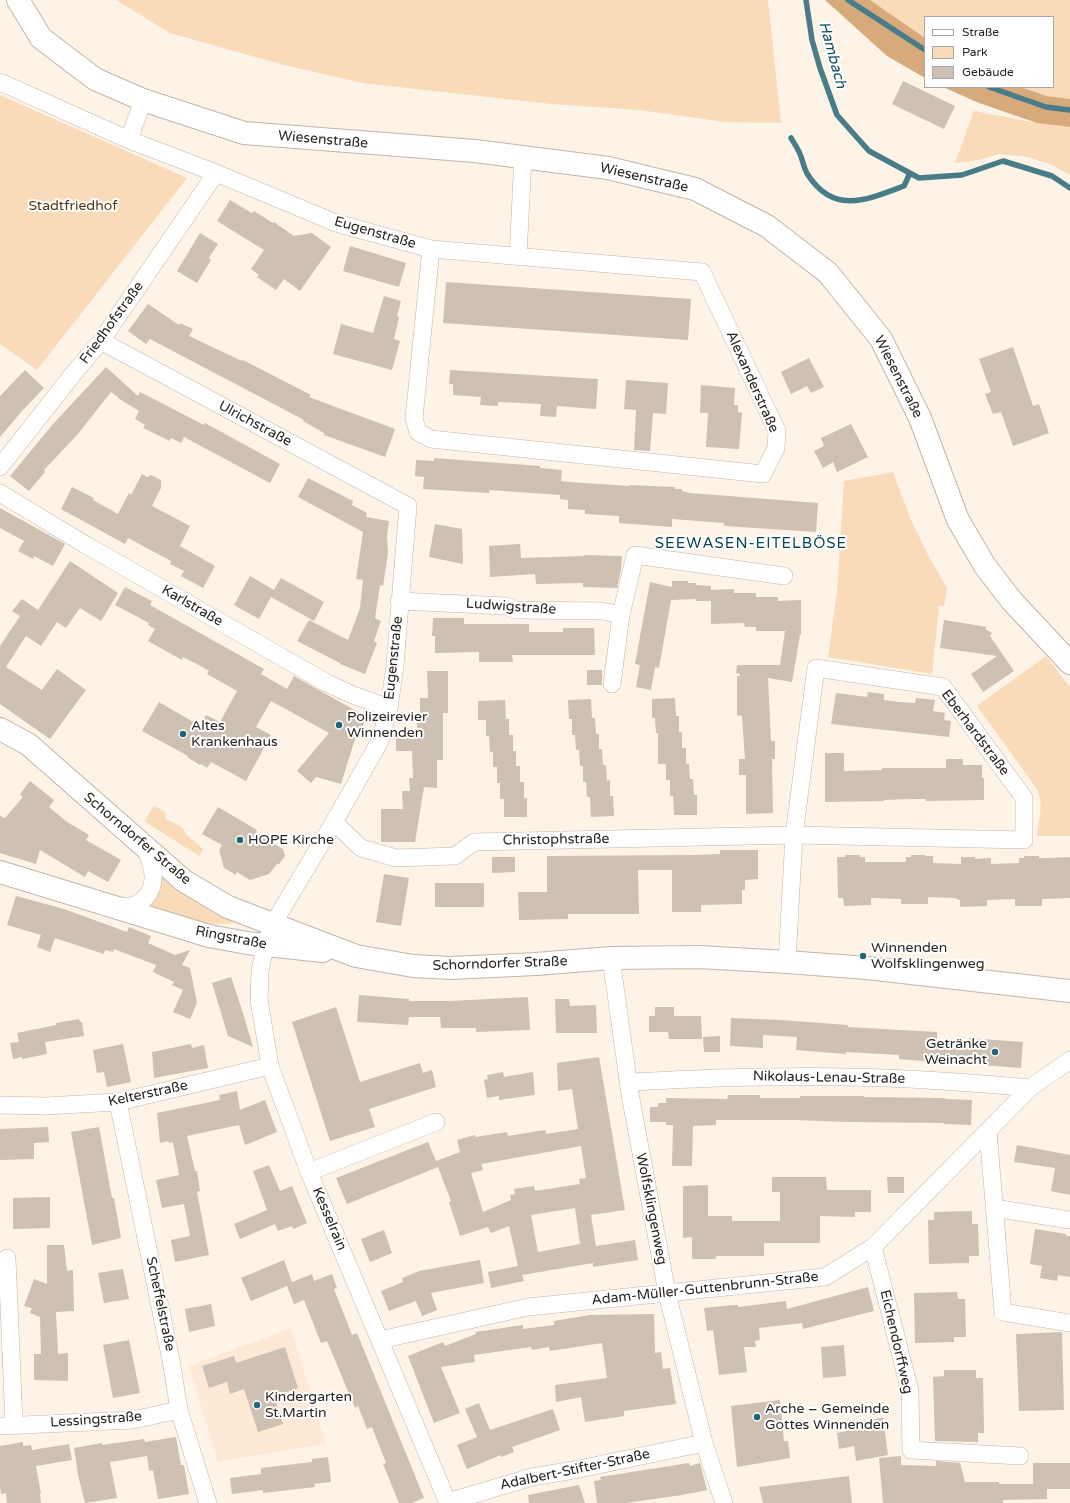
<!DOCTYPE html>
<html>
<head>
<meta charset="utf-8">
<style>
	body { margin:0 }
	#map { position:relative; width:1070px; height:1503px; overflow:hidden; background:#fef3e7; font-family:"Varela Round",sans-serif }
	canvas { display:block }
	.legend { position:absolute; left:924px; top:16px; width:130px; height:72px; box-sizing:border-box; background:#fff; border:1px solid #a9a7a5; margin:0; padding:5px 7px; list-style:none; font-size:12px; color:#29241f }
	.legend li { display:flex; align-items:center; gap:8px; height:20px }
	.legend b { width:20px; border:1px solid #a9a7a5 }
</style>
</head>
<body>
<div id="map">
<canvas width="1070" height="1503"></canvas>
<ul class="legend">
<li><b style="height:5px;background:#fff"></b>Straße</li>
<li><b style="height:11px;background:#f9dab9"></b>Park</li>
<li><b style="height:11px;background:#cec0b2"></b>Gebäude</li>
</ul>
</div>
<script>
const context = document.querySelector('canvas').getContext('2d');
context.lineJoin = 'round';
function fillPath(path, color) { context.fillStyle = color; context.fill(path, 'evenodd'); }
function strokePath(path, color, width, dash) { context.strokeStyle = color; context.lineWidth = width; context.lineCap = dash ? 'butt' : 'round'; context.setLineDash(dash || []); context.stroke(path); }
function write(font, color, halo, rows, align = 'center') {
  context.font = font + ' "Varela Round",sans-serif'; context.lineWidth = 4; context.setLineDash([]); context.textBaseline = 'middle'; context.strokeStyle = halo; context.fillStyle = color; for (const [text, x, y, turn = 0] of rows) {
    context.save(); context.translate(x, y); context.rotate((+turn || 0) * Math.PI / 180); context.textAlign = isNaN(turn) ? turn : align; if (halo) context.strokeText(text, 0, 0); context.fillText(text, 0, 0); context.restore();
  }
}
fillPath(new Path2D(`
	M291,1328L326,1444L218,1462L189,1366Z`), '#fde9d5');
fillPath(new Path2D(`
	M116,0H768L781,123L725,122L639,110L551,104L362,83L284,65L170,33Z
	M870,0H1070V99L1047,96L1020,87H1053V17H925V38Z
	M0,95L187,178L37,370L0,344Z
	M974,111L1037,123L1070,127V175L1050,164L1028,157L999,154L979,160L955,163Z
	M893,472L911,520L929,557L947,588L944,606H939L932,674L828,657L837,592L844,481Z
	M1046,656L1070,687V836H1037C1039,820 1044,804 1037,789L977,706Z
	M154,806L165,812L166,819L182,827L187,835L203,849L199,856L144,821Z
	M162,870L235,920L233,923C203,928 174,917 146,909Z`), '#f9dab9');
fillPath(new Path2D(`
	M825,0H870L925,38V78L887,56Z
	M943,87H1020L1047,96L1070,99V127L1037,123L979,103Z`), '#d6aa7b');
strokePath(new Path2D(`
	M806,0L812,40L820,68L837,115L869,151L919,178L962,175L1003,161L1052,176L1070,188
	M848,0L925,50
	M989,87L1046,107L1070,110
	M791,138C794,143 798,149 800,154C803,161 804,169 808,175C834,215 867,200 904,186L910,173`), '#497c89', 5.5);
fillPath(new Path2D(`
	M903,81L955,106L944,129L892,104Z
	M230,200L252,213L254,211L273,223L274,222L294,236L312,233L331,247L300,291L284,279L276,290L257,277L259,275L251,269L264,250L217,221Z
	M200,233L218,244L209,258L211,260L197,283L177,271Z
	M350,246L406,263L399,287L343,271Z
	M446,282L691,299L688,340L443,323Z
	M384,296L401,301L397,316L399,317L394,339L400,341L392,370L333,354L341,324L373,333Z
	M148,304L179,325L180,323L193,329L189,336L242,361L243,360L311,395L309,397L395,429L385,457L324,435V433L303,421L304,420L150,339L146,344L128,331Z
	M1013,347L1033,406L1039,404L1049,433L1013,446L1001,412L993,414L985,394L991,392L979,359Z
	M809,358L824,387L811,393L807,386L791,394L781,372Z
	M106,367L138,396L140,392L204,425L205,423L280,464L270,483L184,437L181,443L171,438L170,441L143,428L145,425L135,419L139,411L118,398V397L111,392L78,434L44,470L45,472L29,491L10,476L54,423Z
	M25,370L44,388L22,411L0,437V396Z
	M450,370L598,379L596,409L557,406L556,417L540,416L541,404L498,402V406L480,405L481,397L453,395V384H449Z
	M626,380L668,383L666,414L653,413L650,451L634,450L636,410L624,409Z
	M701,385L735,388L734,405H738V412L742,413L739,449L706,447L708,413H700Z
	M851,424L868,457L837,472L833,462L823,468L814,451L824,446L821,438Z
	M434,458L540,466V468L562,470L561,481L569,482L629,486V485L675,487V489H682V491L690,493L818,503L816,532L724,526V523L672,519V527L619,523V516L585,514V510L568,509V500L560,499V495L489,490V493L423,489L424,477L415,476L416,460L434,461Z
	M142,474L147,477L151,475L161,480V488L152,506L190,526L180,546L215,566L203,588L181,576L184,571L170,564L171,561L128,538L125,544L61,509L72,487L94,498L93,500L118,514L129,493L131,495Z
	M308,478L353,501L352,505L367,513L366,517L389,521L387,536L388,553L383,586L380,585L375,618L381,621L374,641L377,643L365,674L340,664V663L297,641L309,620L348,640L360,608L363,580L356,579L363,532L298,497Z
	M0,508L65,544L53,566L34,556L33,559L18,551L24,541L0,528Z
	M435,524L462,529L463,564L429,557Z
	M520,544L521,558L584,556V555L622,556L621,570L617,588L583,587V583L536,584L535,574L490,577L489,546Z
	M70,561L118,593L101,621L80,608L66,628L57,622L41,646L26,636L6,667L42,690L57,669L86,690L50,739L0,704V646L20,616L12,611L22,599L38,610Z
	M250,576L274,590L281,578L324,602L314,621L271,597L259,619L234,605Z
	M672,581H688V583H696V585L711,586V590L734,589V593H756V597H778V601L801,600V635H800L792,682L768,678L771,741H775V759H772L773,813L746,814V775H739V759H745L742,716L737,715V676H740V674L736,673L737,665H780L785,631H756V627H745L744,623L711,624V592V601H696V599L671,600L659,668L655,667L651,690L636,687L640,665L635,664L650,582L672,587Z
	M125,587L152,601L150,605L264,669L261,674L287,689L294,676L367,717L354,742L341,784L316,777L311,783L297,771L329,733L271,701L256,727L271,735L246,781L211,762L207,768L201,764L200,765L187,757L188,756L142,731L159,702L200,726L206,715L220,722L237,691L207,674L209,671L197,664L183,657L182,660L148,641L155,629L148,625L149,623L115,605Z
	M433,618H464V624H529V632H563V628H594L595,655H512L513,662H479V652L435,653V636H432Z
	M944,620L987,627L985,629L992,633L990,636L1014,671L983,692L971,674L997,656L940,648Z
	M587,670H602V685H587Z
	M427,671H448V713H443V760H437V788L424,787L415,842H381V809H403L402,791H410L409,778H413L412,751H396V734H417V716H420V698H428Z
	M868,692L884,694V700L899,702L915,703L916,698L935,700L933,711L945,713L944,720L951,721L949,737L831,724L836,693L867,697Z
	M675,698L676,716H679V732H682V748H686V764H689L690,779H693L694,795H697V815H674L673,796H670V780H666V764H658V733H656L655,718H652V699Z
	M591,699L592,718H595L596,734H599V749H602L603,765H606L607,781L610,780V796H613L614,816L591,817L590,797H587L586,782H583V766H580L579,750H576L575,735H572V719H569L568,700Z
	M505,700L506,719H509V735H513V751H516V766H520V782H524V798H527V817H504V799H500V783H497V767H493V752H490L489,736H486V720H478V701Z
	M825,753H844V771L882,770V768H946V759H963V765H982V778H984V800L926,801V799H911L884,800V801L825,802Z
	M30,781L54,800L49,807L67,822L89,835L86,840L121,860L108,882L88,871L85,877L40,850L36,864L0,853V816L5,818L23,797L20,794Z
	M218,807L257,830L256,834L283,849L285,856L279,864H277L269,874L250,880L237,872L236,875L224,868L219,850L222,845L202,834Z
	M720,850H758V879L745,880V890H742V904L701,905V912H672V870H638L639,914H568V919L519,920L518,892H547V856L697,855L720,854Z
	M845,855H860V857H865V862H906V857H911V855H925V856H933V863L961,864V857H975V859L991,858V864L1019,863V858H1024V856H1039V858H1047L1070,857V898L1042,899V906H1015V899L987,900V906L960,907V900L956,899V898L928,897V904H901V899L871,898V905L844,906L843,898H838L837,857H845Z
	M492,857H515V872L492,873Z
	M384,874L409,878L401,926L376,922Z
	M435,883H484V907H435Z
	M16,896L64,909L127,932L129,927L151,936L148,943L175,955L190,950L182,965L190,968L197,1003L190,1019L173,1012L183,990L172,985L174,982L153,972L156,965L114,949L113,952L105,950L104,954L55,938L50,952L37,947L41,935L7,925Z
	M231,977L243,1013L253,1047L228,1036L212,983Z
	M359,995L409,999V1001H450L528,997L530,1030L476,1032V1028H441L440,1017H409L408,1025L357,1022Z
	M555,999H569L570,1006L596,1005L597,1033H556Z
	M336,1007L360,1082L420,1063L423,1073L432,1070L436,1087L369,1109L375,1127L330,1141L292,1022Z
	M655,1007H674V1016H701L702,1039H669L668,1032H649V1016H655Z
	M731,1018L781,1020L848,1025V1027L937,1032V1042L969,1044V1038L1023,1042L1021,1068L967,1064L968,1060L936,1058L935,1062L899,1059V1055L846,1052V1054L796,1050L797,1037L763,1035V1048L730,1046Z
	M79,1019L80,1022H82L84,1036L45,1042L47,1054L22,1059V1057L13,1059L10,1043L19,1042L17,1033L56,1025V1023Z
	M720,1036V1052H704L703,1037Z
	M123,1044L131,1082L107,1087L104,1072L97,1073L93,1050Z
	M191,1044L192,1048L204,1045L208,1068L154,1078L152,1052Z
	M599,1057L625,1210L591,1215L596,1246L635,1240L638,1260L593,1267V1263L522,1275L524,1281L491,1288L488,1272L518,1266L509,1226L491,1233L488,1227L460,1236L449,1202L451,1201L438,1167L347,1204L336,1178L428,1142L436,1161L460,1152L457,1140L475,1135L476,1137L507,1132L508,1136L545,1130L546,1134L578,1129L572,1089L558,1091L557,1063ZM581,1146L586,1178L579,1179L580,1184L535,1191L534,1186L514,1189L515,1194L510,1195L511,1200L483,1212L471,1173L483,1170L481,1164ZM575,1208L580,1244L538,1252L531,1215Z
	M503,1072L504,1077L533,1072L535,1095L499,1100V1096L487,1098L484,1080L488,1079L487,1075Z
	M237,1091L240,1110L265,1100L277,1132L245,1145L239,1125L187,1136L195,1171H197L200,1191L197,1192L209,1255L175,1262L171,1240L190,1236L184,1204L162,1208L156,1180L179,1175L173,1142L169,1143L168,1141L160,1143L157,1113L220,1100L219,1095Z
	M728,1095H760V1098H800V1096H864V1097L945,1098V1099L972,1100L971,1125L944,1124V1123L848,1122L795,1120H716V1125L693,1126L692,1166H672L673,1125H666V1122H650V1107H658V1103H666V1098L727,1099Z
	M48,1127L49,1142L34,1143V1159L0,1160V1129Z
	M99,1127L112,1198H114L121,1238L92,1245L71,1132Z
	M1017,1145L1070,1155V1195L1051,1191L1055,1168L1014,1162Z
	M269,1165L280,1191L292,1186L307,1223L293,1229L292,1226L278,1231L275,1224L240,1239L234,1224L267,1210L253,1171Z
	M772,1177H826L827,1190H871V1212H855V1217L820,1216V1243H764V1256H716V1259H692V1237L683,1238V1186L708,1185V1216H732V1221H780V1192H772Z
	M887,1177H904V1193H888Z
	M50,1197V1228L13,1229V1198Z
	M972,1211V1224H978L979,1256H969V1263L929,1264L928,1220H934V1212Z
	M1035,1229L1066,1234V1236H1070V1277L1058,1275L1057,1281L1040,1278L1042,1266L1030,1264Z
	M384,1230L392,1253L370,1262L361,1239Z
	M47,1245H64L67,1271L73,1270L74,1311L56,1312L58,1354L68,1353V1381L34,1380V1354H41L40,1317L30,1313L32,1308L24,1306L34,1279L47,1284Z
	M284,1260L292,1282L312,1274L314,1281L332,1274L337,1288L334,1289L352,1335L357,1333L424,1498L412,1503H399L383,1464L386,1463L372,1427L367,1429L358,1406L355,1408L327,1341L321,1343L304,1300L294,1304L287,1286L251,1301L241,1278Z
	M480,1260L484,1283L431,1293L437,1310L422,1316L416,1301L389,1311L381,1291L403,1282L402,1278L419,1271Z
	M123,1269L129,1299L104,1303L98,1273Z
	M868,1287L874,1311L803,1329L802,1323L759,1328L760,1340L755,1341L756,1347H744L747,1372L719,1375L713,1330L707,1331L704,1308L732,1305H738V1307L786,1301L787,1309Z
	M957,1292L958,1299H965L966,1337H954V1342L915,1343L914,1293Z
	M211,1304L215,1326L189,1332L185,1309Z
	M654,1314L655,1353L661,1352L663,1369L670,1368L676,1404L624,1411V1416L585,1422L581,1397L556,1402L555,1385L607,1378L602,1343L550,1351L549,1347L532,1350L531,1347L474,1355L475,1362L441,1367L460,1413L434,1423L408,1356L443,1342L445,1346L476,1334V1332L523,1325V1329L554,1325V1321L590,1315Z
	M1062,1332L1064,1410L1019,1411L1016,1334Z
	M129,1340L140,1393L113,1398L103,1345Z
	M844,1345L846,1376L823,1378L821,1347Z
	M285,1347L298,1388L274,1396L283,1424L258,1432L244,1389L230,1394L227,1382L209,1388L202,1366L234,1356L236,1363Z
	M944,1370H976V1378H983L984,1433H978V1442L935,1441L933,1377L944,1376Z
	M780,1400L784,1441H788L790,1458L737,1467L731,1406Z
	M479,1403L490,1430L553,1409L560,1430L512,1447L514,1452L501,1457V1455L467,1469L457,1445L477,1437L465,1409Z
	M883,1418L888,1455L856,1461L854,1446L839,1449L837,1433L867,1427L866,1420Z
	M176,1437L181,1465H184L189,1494L158,1499L153,1470L149,1471L147,1456L110,1462L117,1498L85,1503L78,1475L74,1448L102,1443V1445L144,1439L145,1442Z
	M23,1442V1446L31,1445L32,1450L69,1444L72,1460L36,1466L41,1494H40L41,1503H7L6,1493L1,1494L0,1486V1446Z
	M901,1456V1465L936,1466V1461L960,1463L965,1482H999V1484H1033V1463H1070V1489H1047V1499L1003,1500V1503H883L879,1458Z
	M328,1457L331,1482L314,1484L315,1487L263,1493V1490L232,1494L230,1478L261,1474V1468L312,1462V1459Z
	M689,1463L690,1466L700,1463L707,1490L682,1495L626,1503H597L594,1481L601,1480L600,1477Z
	M849,1476L852,1503H763L759,1487Z
	M579,1485L585,1503H529L528,1495Z`), '#cec0b2');
const minor = new Path2D(`
	M0,82L129,140L216,173L336,223L431,249L702,272L777,431L776,448L763,474L431,439L418,432L414,418L431,249
	M129,140L143,100
	M518,257L523,157
	M101,341L408,506L395,665L389,708L380,741L334,822L273,924L265,945L260,971L259,1000L270,1066L309,1172L448,1503
	M0,467L73,374L101,341L216,173
	M0,493L86,545L327,683L353,695L389,708
	M399,601L506,606L516,610L602,611L621,615
	M612,684L621,615L635,555L784,576
	M334,822L361,848L396,858L455,856L474,842L794,835L1024,840V798L943,687L816,668L794,835L787,962
	M118,906C130,907 138,906 146,897C159,882 151,863 145,846
	M611,958L630,1094L667,1293L704,1443L724,1503
	M628,1082C675,1080 723,1077 770,1077C857,1075 944,1080 1030,1088
	M118,1102L171,1360L179,1410L208,1503
	M0,1105L45,1106L118,1102L270,1066
	M988,1131L1003,1312L1070,1323
	M309,1172L436,1122
	M994,1208L1070,1220
	M873,1247L910,1391L911,1450L1020,1456
	M7,1258L14,1425
	M380,1340L528,1307L825,1277L873,1247L1030,1088L1070,1060
	M0,1426L133,1420L179,1410
	M448,1502L532,1477L574,1470L704,1443`);
const tertiary = new Path2D(`
	M18,0L41,38L95,79L143,100L244,133L475,151L608,168L695,189L767,226L828,273L881,339L920,418L958,520L985,566L1012,601L1070,663
	M0,729L28,744L184,881L228,907L356,956L413,966L451,968L536,964L611,958L699,957L787,962L867,968L1070,991
	M0,872L209,936L247,943L323,951`);
strokePath(minor, '#c2b5a7', 18);
strokePath(tertiary, '#c2b5a7', 24);
strokePath(minor, '#fff', 17);
strokePath(tertiary, '#fff', 22);
for (const [x, y, r, color] of [
	[339,725,4,"#216577"],
	[183,734,4,"#216577"],
	[240,840,4,"#216577"],
	[863,956,4,"#216577"],
	[995,1052,4,"#216577"],
	[257,1405,4,"#216577"],
	[757,1417,4,"#216577"]
]) { const dot = new Path2D(); dot.arc(x, y, r, 0, 2 * Math.PI); context.fillStyle = color; context.fill(dot); strokePath(dot, '#fff', 1.5); }
write('14px', '#29241f', '#fff', [
	["Wiesenstraße",323,140,5],
	["Wiesenstraße",644,178,13],
	["Eugenstraße",375,233,16],
	["Friedhofstraße",112,323,-54],
	["Wiesenstraße",898,377,63],
	["Alexanderstraße",752,382,66],
	["Ulrichstraße",255,424,28],
	["Karlstraße",192,606,30],
	["Ludwigstraße",511,607,4],
	["Eugenstraße",394,658,-84],
	["Eberhardstraße",975,733,53],
	["Schorndorfer Straße",137,839,40],
	["Christophstraße",556,840,-1],
	["Ringstraße",231,938,11],
	["Schorndorfer Straße",500,964,-2],
	["Nikolaus-Lenau-Straße",829,1078,1],
	["Kelterstraße",148,1094,-12],
	["Wolfsklingenweg",651,1209,79],
	["Kesselrain",329,1219,67],
	["Adam-Müller-Guttenbrunn-Straße",705,1289,-6],
	["Scheffelstraße",160,1304,78],
	["Eichendorffweg",896,1342,77],
	["Lessingstraße",96,1420,-4],
	["Adalbert-Stifter-Straße",575,1470,-12]
]);
write('14px', '#543711', '#fff', [
	["Stadtfriedhof",73,206]
]);
write('14px', '#29241f', '#fff', [
	["Polizeirevier",347,717],
	["Winnenden",347,733],
	["Altes",191,726],
	["Krankenhaus",191,742],
	["HOPE Kirche",248,840],
	["Winnenden",871,948],
	["Wolfsklingenweg",871,964],
	["Getränke",987,1044,"right"],
	["Weinacht",987,1060,"right"],
	["Kindergarten",265,1397],
	["St.Martin",265,1413],
	["Arche – Gemeinde",765,1409],
	["Gottes Winnenden",765,1425]
], 'left');
write('italic 15px', '#094d5c', '#fff', [
	["Hambach",832,55,75]
]);
context.letterSpacing = '1px';
write('15px', '#084351', '#fff', [
	["SEEWASEN-EITELBÖSE",751,544]
]);
context.letterSpacing = '0px';
</script>
</body>
</html>
